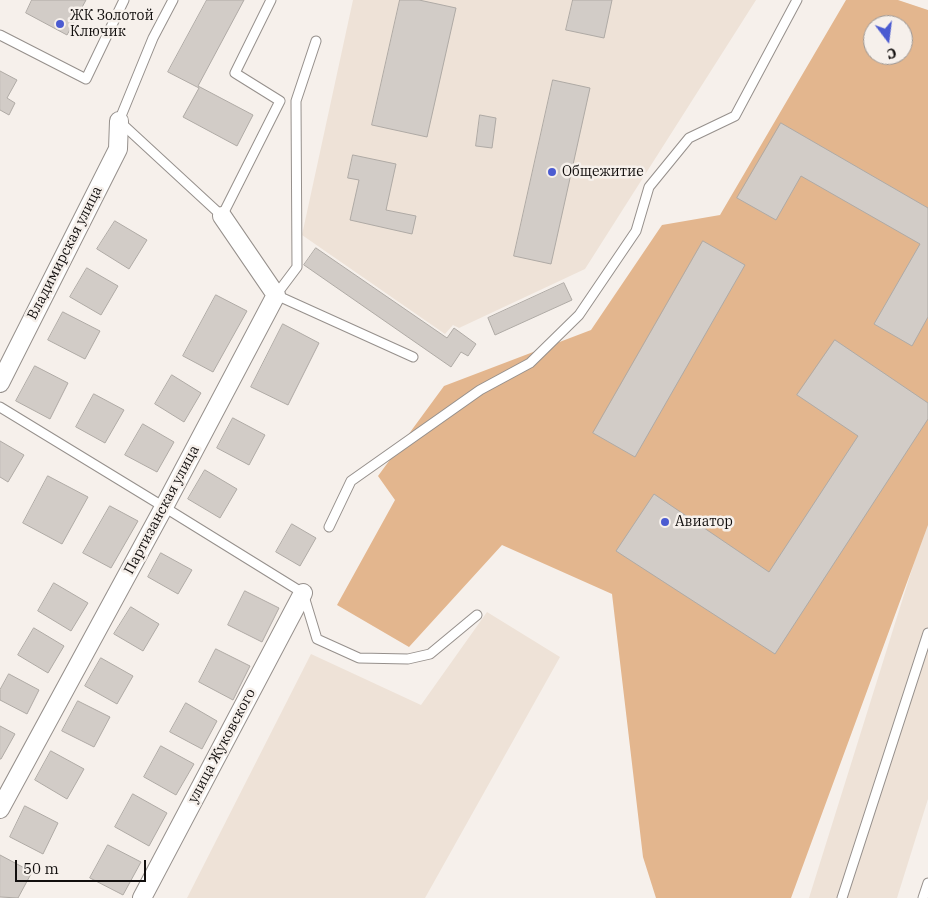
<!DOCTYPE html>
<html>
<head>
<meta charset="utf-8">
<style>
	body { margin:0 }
	#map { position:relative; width:928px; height:898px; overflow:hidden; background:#f6f0eb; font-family:"IBM Plex Serif",serif }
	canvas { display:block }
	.north { position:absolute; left:863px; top:15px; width:50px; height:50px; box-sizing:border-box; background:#f6f0eb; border:1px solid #9b9693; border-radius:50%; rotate:165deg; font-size:14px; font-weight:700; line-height:20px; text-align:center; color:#120f0e }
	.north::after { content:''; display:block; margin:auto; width:18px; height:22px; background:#4b5bd1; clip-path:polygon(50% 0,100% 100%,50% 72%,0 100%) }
	.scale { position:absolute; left:15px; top:860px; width:131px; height:22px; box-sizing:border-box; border:2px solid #120f0e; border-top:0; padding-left:6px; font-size:15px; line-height:18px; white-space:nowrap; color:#120f0e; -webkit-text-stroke:4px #f6f0eb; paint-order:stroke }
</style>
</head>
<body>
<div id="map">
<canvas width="928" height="898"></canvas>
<div class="north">С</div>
<div class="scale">50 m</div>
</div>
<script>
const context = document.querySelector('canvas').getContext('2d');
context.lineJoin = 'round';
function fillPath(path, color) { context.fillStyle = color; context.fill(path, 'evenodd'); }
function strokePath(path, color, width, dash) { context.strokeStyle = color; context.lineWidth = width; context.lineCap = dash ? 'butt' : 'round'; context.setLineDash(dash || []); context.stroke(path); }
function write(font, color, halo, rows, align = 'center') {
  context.font = font + ' "IBM Plex Serif",serif'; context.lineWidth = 5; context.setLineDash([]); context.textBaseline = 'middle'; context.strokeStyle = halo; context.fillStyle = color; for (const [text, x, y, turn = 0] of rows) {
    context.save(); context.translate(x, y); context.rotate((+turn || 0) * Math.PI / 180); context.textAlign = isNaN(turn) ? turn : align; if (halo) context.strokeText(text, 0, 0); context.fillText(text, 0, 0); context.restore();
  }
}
fillPath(new Path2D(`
	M353,0H756L585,269L459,328L453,325L445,334L302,235Z
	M928,518V799L897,898H809Z
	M487,612L560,657L425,898H187L311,654L421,705Z`), '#eee2d7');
fillPath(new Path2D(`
	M846,0H898L928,10V525L791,898H656L643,857L612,594L502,545L409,647L337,605L395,500L378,476L444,386L591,330L662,225L720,215ZM873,25H903V55H873Z`), '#e3b68e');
const building = new Path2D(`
	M32,0H86L67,35L26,13Z
	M207,0H244L198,86L253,115L237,146L183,117L199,88L168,72Z
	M400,0H419L456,8L427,137L372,125Z
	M573,0H612L604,38L566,30Z
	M0,71L17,80L7,98L15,103L9,115L0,110Z
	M553,80L590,88L551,264L514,256Z
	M480,115L496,118L492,148L476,146Z
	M781,123L928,208V317L912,346L874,324L920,244L801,176L776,220L737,198Z
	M353,155L396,164L386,210L416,216L412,234L350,220L359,180L348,178Z
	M115,221L147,240L129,269L97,249Z
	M703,241L745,265L635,457L593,433Z
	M316,248L447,338L454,328L476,344L468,356L461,352L451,367L304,265Z
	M87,268L118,286L101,315L70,297Z
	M564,283L572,300L495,335L488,318Z
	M216,295L247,311L213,372L183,356Z
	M63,312L100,331L85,359L48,340Z
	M283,324L319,343L288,405L251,387Z
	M835,340L928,403V419L775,654L616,551L654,494L769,572L858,436L797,395Z
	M35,366L68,383L50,419L16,401Z
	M172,375L201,393L184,422L155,404Z
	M94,394L124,410L105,443L76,427Z
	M233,418L265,435L249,465L217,448Z
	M143,424L174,442L157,472L125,455Z
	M0,441L24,455L8,482L0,477Z
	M205,470L237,489L220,518L188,499Z
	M48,476L88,497L62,544L23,523Z
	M110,506L138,521L111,568L83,553Z
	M292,524L316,538L300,566L276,552Z
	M161,553L192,570L178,594L148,577Z
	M54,583L88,603L71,631L38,611Z
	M245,591L279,608L262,642L228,625Z
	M131,607L159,624L143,651L114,634Z
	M34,628L64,646L48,673L18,655Z
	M216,649L250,666L233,700L199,682Z
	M101,658L133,676L117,704L85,686Z
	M9,674L39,690L27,714L0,700V690Z
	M78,701L110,717L94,747L62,731Z
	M186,703L217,721L202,749L170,732Z
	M0,726L15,734L1,759H0Z
	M161,746L194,764L176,795L144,777Z
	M51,751L84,769L67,799L35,780Z
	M133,794L167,813L149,846L115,827Z
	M25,806L58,823L43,854L10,837Z
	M108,845L141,862L123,895L90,878Z
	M0,855L32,872L18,898L0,897Z`);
fillPath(building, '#d2ccc7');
strokePath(building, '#afaaa5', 1);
const lane = new Path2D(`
	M173,0L153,38L119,121L222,216L280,101L235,73L271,0
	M0,35L86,79L124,0
	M316,41L296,101L297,267L276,295L413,357
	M0,407L164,507L303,593L317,639L359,658L408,659L430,654L477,615
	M329,527L351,481L480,390L530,363L579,315L636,231L649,187L689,138L735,116L797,0
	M842,898L928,633
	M923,898L928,883`);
const street = new Path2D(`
	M0,383L118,149L119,121
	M0,809L164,507L276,295L222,216
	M142,898L303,593`);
strokePath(lane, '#96908c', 11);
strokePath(street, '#96908c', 20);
strokePath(lane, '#fff', 9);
strokePath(street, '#fff', 18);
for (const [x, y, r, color] of [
	[60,24,5,"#4b5bd1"],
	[552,172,5,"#4b5bd1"],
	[665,522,5,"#4b5bd1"]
]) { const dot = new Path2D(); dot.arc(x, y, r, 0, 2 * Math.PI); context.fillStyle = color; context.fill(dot); strokePath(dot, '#f6f0eb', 2); }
write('14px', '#120f0e', '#f6f0eb', [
	["ЖК Золотой",70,16],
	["Ключик",70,32],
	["Общежитие",562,172],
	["Авиатор",675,522]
], 'left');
write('14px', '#120f0e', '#f6f0eb', [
	["Владимирская улица",65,253,-63],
	["Партизанская улица",162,510,-62],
	["улица Жуковского",222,746,-62]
]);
</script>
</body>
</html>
